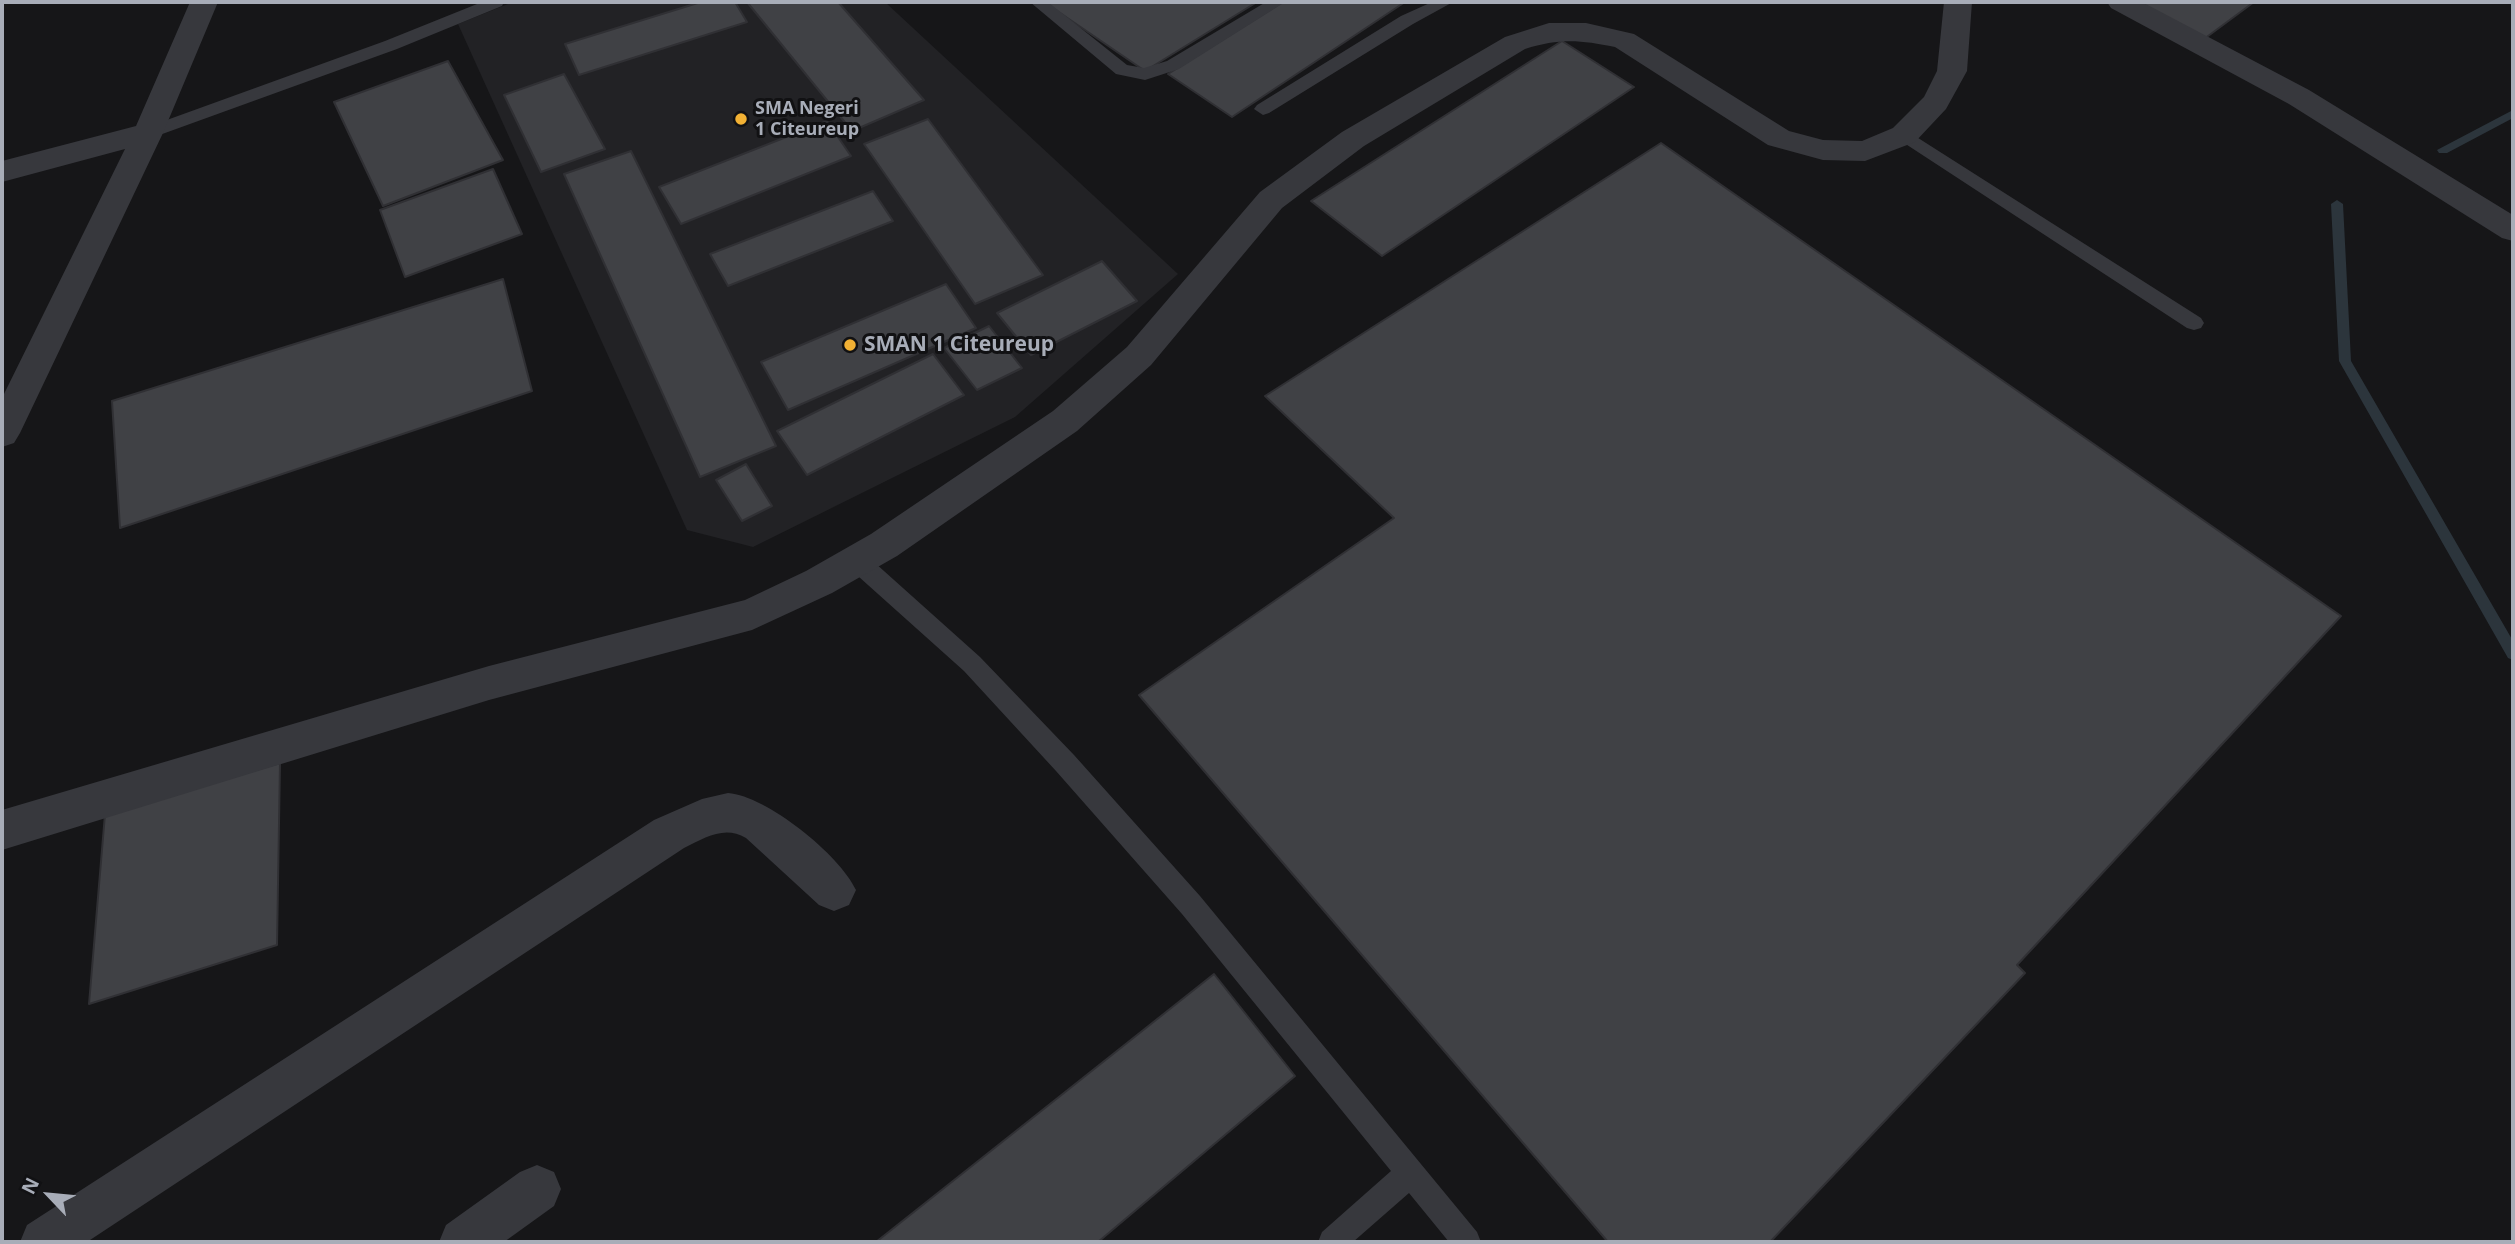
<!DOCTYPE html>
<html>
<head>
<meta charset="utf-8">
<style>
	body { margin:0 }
	#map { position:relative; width:2515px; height:1244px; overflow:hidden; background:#161618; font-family:"Open Sans",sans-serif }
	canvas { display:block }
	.frame { position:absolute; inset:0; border:4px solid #a8adb8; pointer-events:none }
	.north { position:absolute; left:14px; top:1160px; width:70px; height:70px; -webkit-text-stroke:5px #111113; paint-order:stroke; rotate:296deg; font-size:19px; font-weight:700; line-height:28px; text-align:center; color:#a8adb8 }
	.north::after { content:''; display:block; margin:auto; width:24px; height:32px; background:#a8adb8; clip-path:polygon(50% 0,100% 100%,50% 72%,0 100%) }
</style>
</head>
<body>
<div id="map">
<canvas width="2515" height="1244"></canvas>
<div class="frame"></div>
<div class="north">N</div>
</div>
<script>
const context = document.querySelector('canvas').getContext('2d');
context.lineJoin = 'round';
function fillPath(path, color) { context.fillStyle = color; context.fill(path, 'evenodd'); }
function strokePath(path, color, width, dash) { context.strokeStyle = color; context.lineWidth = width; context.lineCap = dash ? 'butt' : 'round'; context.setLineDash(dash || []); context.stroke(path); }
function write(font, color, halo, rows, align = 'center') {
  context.font = font + ' "Open Sans",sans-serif'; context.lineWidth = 6; context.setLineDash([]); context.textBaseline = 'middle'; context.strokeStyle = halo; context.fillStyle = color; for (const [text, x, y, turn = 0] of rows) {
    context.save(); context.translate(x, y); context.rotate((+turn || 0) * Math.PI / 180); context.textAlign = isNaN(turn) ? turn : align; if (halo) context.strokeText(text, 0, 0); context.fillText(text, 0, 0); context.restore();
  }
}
fillPath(new Path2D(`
	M513,2H885L1178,274L1015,417L753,547L687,530L458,24Z`), '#222225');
fillPath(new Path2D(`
	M2513,110V118L2447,153H2439L2437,150Z
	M2337,200L2343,204L2351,361L2513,641V660L2508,658L2339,361L2331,204Z`), '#2c353c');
const building = new Path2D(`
	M701,2H735L747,22L579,75L565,44Z
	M747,2H838L924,100L852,131Z
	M1044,2H1257L1145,71Z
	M1283,2H1405L1232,117L1168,74Z
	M2134,2H2254L2204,39Z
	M1562,41L1634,87L1382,256L1311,201Z
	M448,61L503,160L383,206L334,102Z
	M564,74L605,149L541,172L504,95Z
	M928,119L1043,275L975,304L864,144Z
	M827,121L851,156L681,224L659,187Z
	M1661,143L2341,616L2017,965L2025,973L1770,1242H1608L1139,695L1394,518L1265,396Z
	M631,151L776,446L700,477L564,174Z
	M493,169L522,234L405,277L380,210Z
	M873,191L893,221L728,286L710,254Z
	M1102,261L1137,301L1031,355L997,313Z
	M503,279L532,391L120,528L112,401Z
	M946,284L976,328L788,410L761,362Z
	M989,326L1022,368L977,390L944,348Z
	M933,354L964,395L807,475L777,431Z
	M746,464L772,506L742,521L716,480Z
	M280,763L277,945L89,1004L105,814Z
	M1214,974L1295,1076L1098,1242H876Z`);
fillPath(building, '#404145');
strokePath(building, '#303034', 2);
fillPath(new Path2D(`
	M482,2H504L502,6L397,49L154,137L148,139L139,133L142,129L385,41Z
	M1030,2H1048L1127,65L1144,68L1167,61L1266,2H1285L1179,69L1145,80L1116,74Z
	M1432,2H1453L1413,24L1269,113L1263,115L1254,109L1257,105L1401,16Z
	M1904,129L2201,318L2204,323L2201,328L2194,330L2187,328L1898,139L1895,135L1898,131Z
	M857,552L865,554L980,657L1074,755L1200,896L1477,1232L1481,1242H1449L1409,1193L1353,1242H1318L1322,1232L1391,1171L1182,914L1056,771L964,671L849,568L846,561L849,554Z`), '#37383d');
fillPath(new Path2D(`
	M190,2H218L163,133L20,433L14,443L2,447V398L125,149L2,182V161L136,126Z
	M1944,2H1972L1967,71L1946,109L1915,142L1865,161L1823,160L1768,145L1615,47C1581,40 1559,38 1525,49L1364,146L1282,208L1151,365L1077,431L897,556L832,593L752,630L489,700L2,850V810L489,666L745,600L806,571L871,534L1053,411L1127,347L1260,192L1342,132L1505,37L1549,23H1586L1634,34L1789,131L1823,140L1862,141L1893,128L1924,97L1937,71Z
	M2107,2H2142L2309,90L2513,215V241L2502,238L2289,104L2111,8Z
	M728,793C767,796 840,855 856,890L849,905L834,911L819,905L746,838C724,825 705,838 684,848L87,1242H20L27,1225L654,820L702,799Z
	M537,1165L554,1172L561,1189L554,1206L504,1242H439L446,1225L520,1172Z`), '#37383d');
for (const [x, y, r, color] of [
	[741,119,7,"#f2b134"],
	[850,345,7,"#f2b134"]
]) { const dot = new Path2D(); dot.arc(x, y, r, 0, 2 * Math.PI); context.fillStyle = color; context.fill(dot); strokePath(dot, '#111113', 2.5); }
write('bold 18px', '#a8adb8', '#111113', [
	["SMA Negeri",755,109],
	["1 Citeureup",755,130]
], 'left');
write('bold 21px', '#a8adb8', '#111113', [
	["SMAN 1 Citeureup",864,345]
], 'left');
</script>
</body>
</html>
